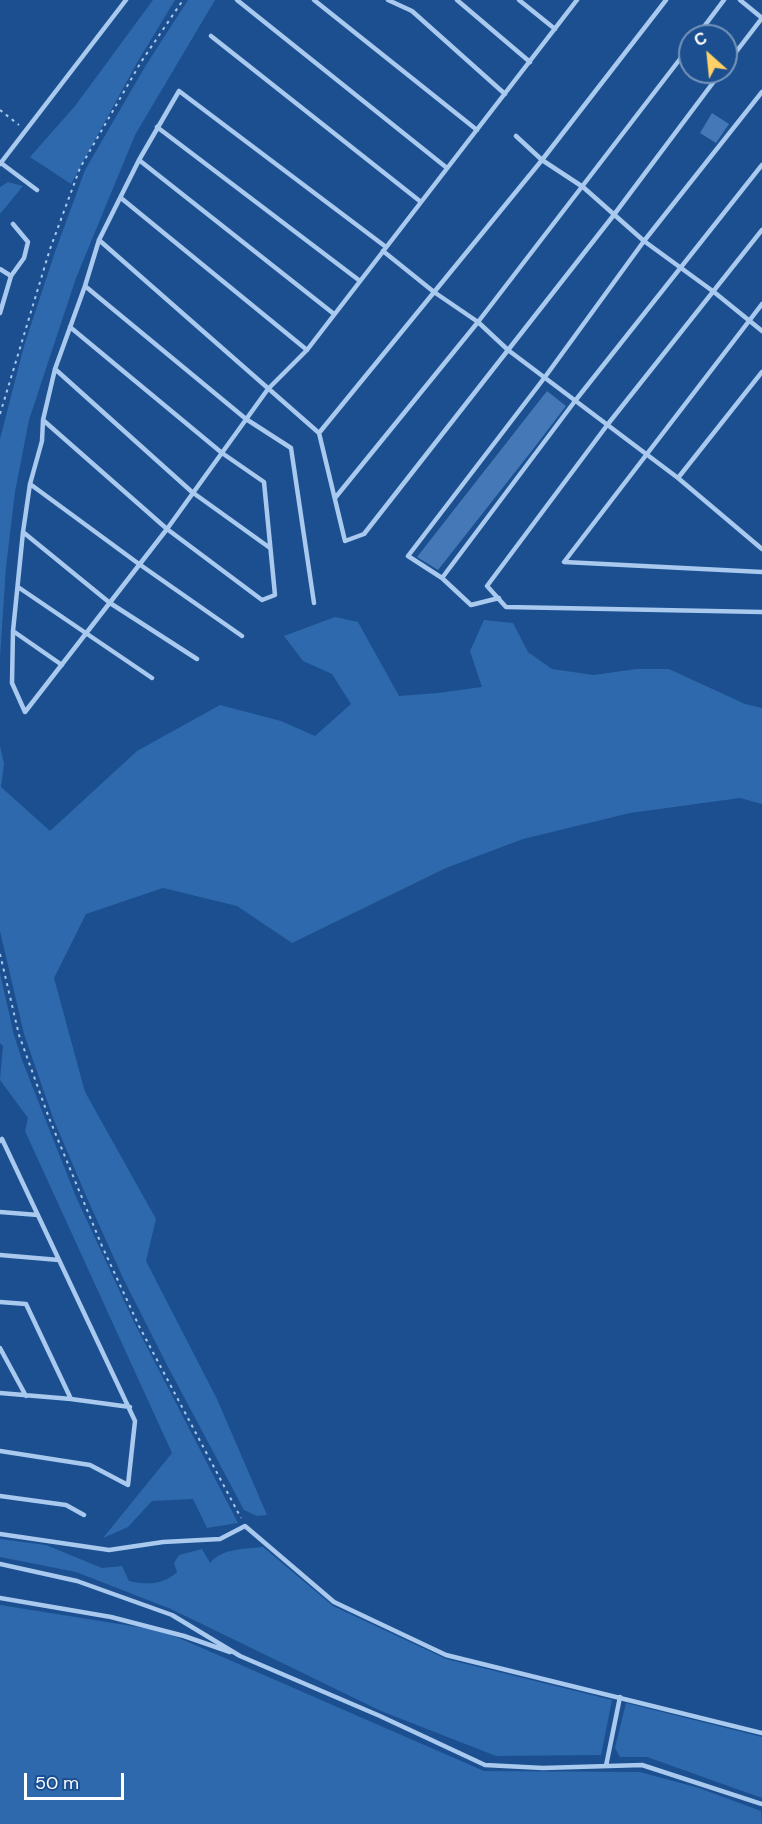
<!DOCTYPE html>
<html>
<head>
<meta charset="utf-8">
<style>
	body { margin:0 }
	#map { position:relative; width:762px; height:1824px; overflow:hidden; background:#1b4f8f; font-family:"DM Sans",sans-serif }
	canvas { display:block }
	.north { position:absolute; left:678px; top:24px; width:60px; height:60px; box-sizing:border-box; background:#1b4f8f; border:2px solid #7695bc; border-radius:50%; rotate:333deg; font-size:16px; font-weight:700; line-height:24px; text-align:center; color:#fff }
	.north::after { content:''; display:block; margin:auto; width:21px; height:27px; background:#ffd166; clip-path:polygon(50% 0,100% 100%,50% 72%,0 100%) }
	.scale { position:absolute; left:24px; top:1773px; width:100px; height:27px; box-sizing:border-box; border:3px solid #fff; border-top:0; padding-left:8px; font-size:18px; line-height:21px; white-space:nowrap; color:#fff; -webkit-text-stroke:4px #1b4f8f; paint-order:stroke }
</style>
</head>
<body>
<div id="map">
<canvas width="762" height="1824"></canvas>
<div class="north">С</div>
<div class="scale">50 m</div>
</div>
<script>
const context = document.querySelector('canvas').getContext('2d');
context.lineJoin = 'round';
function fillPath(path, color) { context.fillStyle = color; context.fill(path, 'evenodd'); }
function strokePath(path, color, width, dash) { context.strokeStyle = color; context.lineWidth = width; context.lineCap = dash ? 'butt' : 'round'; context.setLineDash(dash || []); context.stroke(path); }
fillPath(new Path2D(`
	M153,0H175L138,61L71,184L30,157L75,106Z
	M188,0H215L135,135L76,278L29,420L15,492L6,567L0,657V439L24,346L55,252L85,170L146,65Z
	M8,182L23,186L0,214V187Z
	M335,617L358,622L399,696L438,693L482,687L470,651L484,620L513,623L528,652L552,669L594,675L636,669H669L745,704L762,708V804L740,798L630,813L523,839L446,868L292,943L237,906L163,888L86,914L54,978L85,1092L156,1219L146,1261L217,1399L267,1515L257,1516L244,1510L167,1365L123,1278L87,1198L53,1118L24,1034L0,931V746L4,764L1,787L50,831L137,751L220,705L281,721L315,736L351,704L332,674L303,661L284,636Z
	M0,973L14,1035L22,1060L76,1197L133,1320L238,1523L207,1528L193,1499L152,1501L128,1527L103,1538L172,1453L25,1131L28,1118L0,1080L3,1046L0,1043Z
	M0,1539L46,1545L102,1568L122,1566L129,1581C147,1585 163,1585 177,1572L174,1563L179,1555L202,1549L210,1563C223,1548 244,1549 263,1547L333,1606L446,1659L612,1700L601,1755L496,1756L381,1711L171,1609L76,1572L0,1557Z
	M0,1605L163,1631L484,1771L640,1772L699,1788L761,1811L762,1824H0Z
	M626,1703L762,1737V1798L647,1757H620L615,1748Z`), '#2e69ad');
fillPath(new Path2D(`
	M712,113L729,124L716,143L700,133Z
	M547,391L566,406L534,448L438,570L417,557Z`), '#4478b7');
strokePath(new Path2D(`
	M0,110L19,125
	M0,414L50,249L80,168L141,62L183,0
	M0,954L19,1035L49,1118L102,1246L139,1326L241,1518`), '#a9c9ee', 2, [3, 4.5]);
strokePath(new Path2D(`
	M237,0L447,168
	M314,0L477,130
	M388,0L412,11L505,94
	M457,0L530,62
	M519,0L555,29
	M211,36L421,202
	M697,36L724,0
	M726,65L762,18L740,0
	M157,127L360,281
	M516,136L542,160L583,187L644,241L714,292L762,331
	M139,160L334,314
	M1,163L37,190
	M0,164L126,0
	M121,198L307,350
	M762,230L608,424L487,586L506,607L762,612
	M99,240L319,433L345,541L364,534L613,216L721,72
	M386,247L179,91L139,160L99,240L85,286L55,369L43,420L42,441L30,484L23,532L13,631L12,683L25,712L167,529L268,389L307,350L577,0
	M383,251L434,292L478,322L508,350L678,478L762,549
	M0,269L11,276
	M85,286L246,419L291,448L314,603
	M762,304L564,562L762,572
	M0,313L11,276L24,258L28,242L13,224
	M55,369L192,492L270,548
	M43,420L167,529L262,600L275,595L264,482L222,453L70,327
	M319,433L542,160L666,0
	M678,478L762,372
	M30,484L139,564L242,636
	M335,498L478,322L690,46
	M23,532L110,603L197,659
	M442,578L408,556L545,377L644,241L762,92
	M18,587L152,678
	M499,598L471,605L442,578L575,401L762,165
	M13,631L62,665
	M0,1141L2,1139L135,1421L128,1485L90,1465L0,1451
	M0,1212L38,1215
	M0,1255L59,1260
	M0,1302L26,1304L71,1399
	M0,1348L26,1396
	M0,1393L71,1399L130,1407
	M0,1496L66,1505L84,1515
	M0,1534L109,1550L163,1542L220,1539L245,1526L334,1602L446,1655L762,1733
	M0,1564L77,1581L172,1615L240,1656L380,1716L485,1765L543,1768L642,1765L762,1804
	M0,1598L111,1617L184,1636L230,1652
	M606,1766L620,1697`), '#a9c9ee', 4.5);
</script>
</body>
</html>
